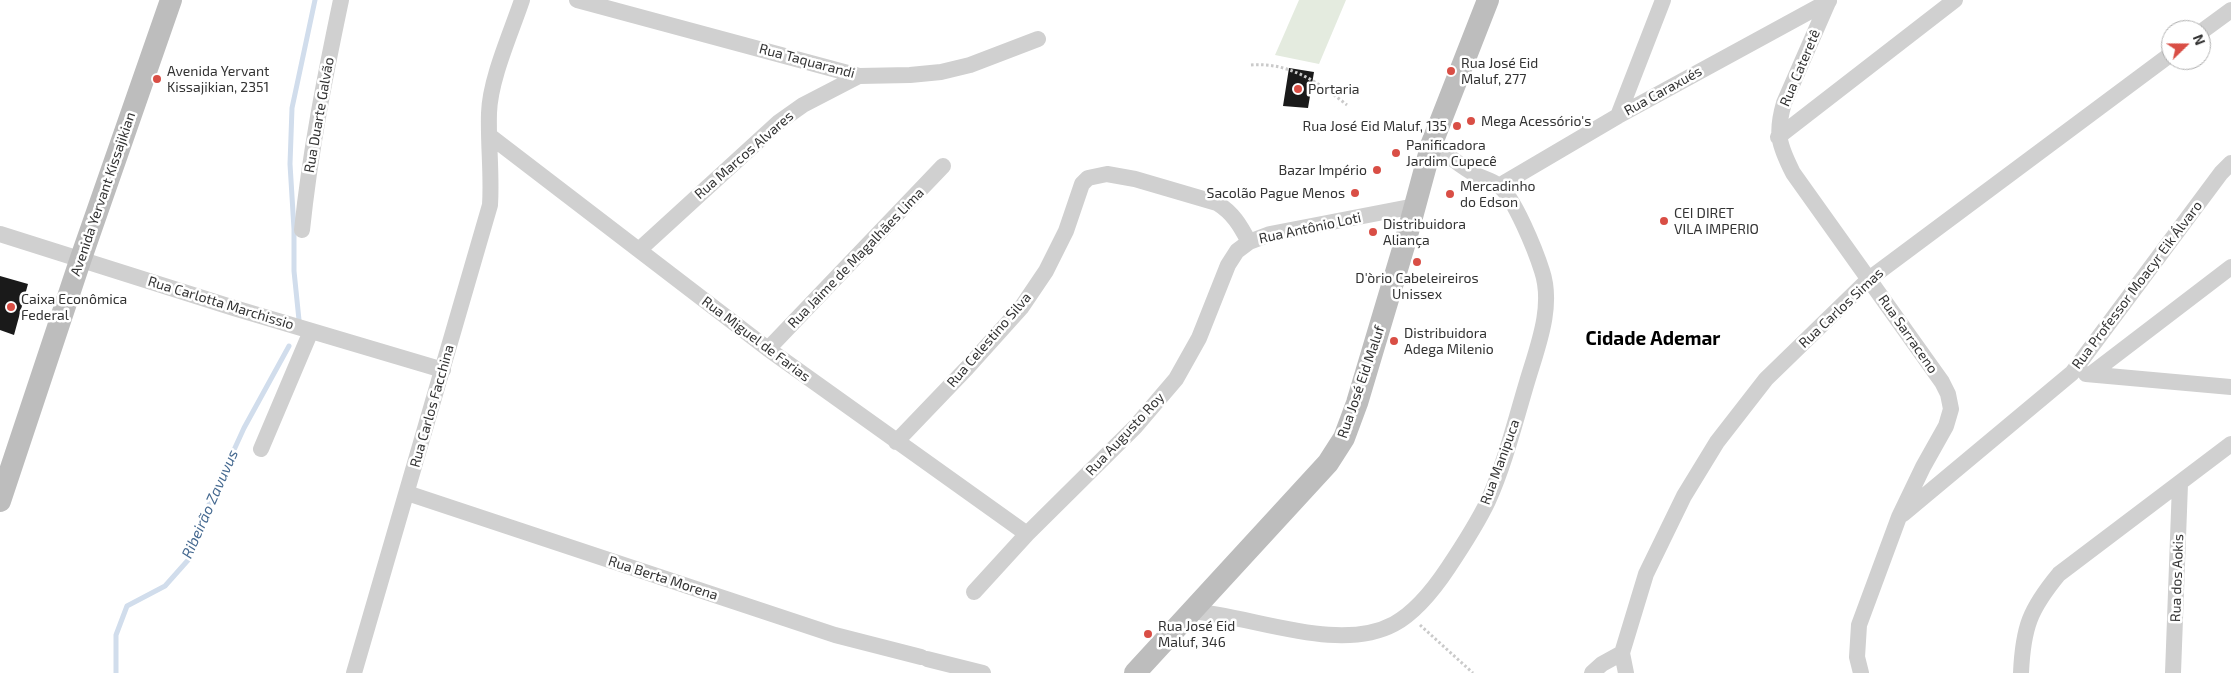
<!DOCTYPE html>
<html>
<head>
<meta charset="utf-8">
<style>
	body { margin:0 }
	#map { position:relative; width:2231px; height:673px; overflow:hidden; background:#fff; font-family:"Exo 2",sans-serif }
	canvas { display:block }
	.north { position:absolute; left:2161px; top:20px; width:50px; height:50px; box-sizing:border-box; background:#fff; border:1px solid #adadad; border-radius:50%; rotate:68deg; font-size:14px; font-weight:700; line-height:20px; text-align:center; color:#333 }
	.north::after { content:''; display:block; margin:auto; width:18px; height:22px; background:#d94e45; clip-path:polygon(50% 0,100% 100%,50% 72%,0 100%) }
</style>
</head>
<body>
<div id="map">
<canvas width="2231" height="673"></canvas>
<div class="north">N</div>
</div>
<script>
const context = document.querySelector('canvas').getContext('2d');
context.lineJoin = 'round';
function fillPath(path, color) { context.fillStyle = color; context.fill(path, 'evenodd'); }
function strokePath(path, color, width, dash) { context.strokeStyle = color; context.lineWidth = width; context.lineCap = dash ? 'butt' : 'round'; context.setLineDash(dash || []); context.stroke(path); }
function write(font, color, halo, rows, align = 'center') {
  context.font = font + ' "Exo 2",sans-serif'; context.lineWidth = 5; context.setLineDash([]); context.textBaseline = 'middle'; context.strokeStyle = halo; context.fillStyle = color; for (const [text, x, y, turn = 0] of rows) {
    context.save(); context.translate(x, y); context.rotate((+turn || 0) * Math.PI / 180); context.textAlign = isNaN(turn) ? turn : align; if (halo) context.strokeText(text, 0, 0); context.fillText(text, 0, 0); context.restore();
  }
}
fillPath(new Path2D(`
	M1299,0H1346L1319,64L1275,55Z`), '#e4ebdf');
strokePath(new Path2D(`
	M299,320L294,271V229L290,164L292,108L315,0
	M116,673V635L127,606L165,586L189,559L201,522L244,428L289,346`), '#d1ddec', 5);
fillPath(new Path2D(`
	M1289,68L1314,72L1308,108L1283,106Z
	M0,276L28,284L14,335L0,330Z`), '#1a1a1a');
strokePath(new Path2D(`
	M1251,65C1289,62 1318,82 1347,105
	M1420,625L1473,673`), '#cacaca', 3, [2.5, 2.5]);
strokePath(new Path2D(`
	M577,0L859,76L910,75L941,72L970,65L1038,39
	M1829,0L1784,103C1775,134 1779,145 1793,173L1942,382L1948,394L1951,409L1946,426L1923,467L1899,517L1859,625L1857,657L1861,673
	M2201,32L2231,10
	M1618,116L1663,0
	M490,136L768,349L1027,534
	M1778,137L1955,0
	M1499,186L1618,116L1829,1
	M302,230C310,152 325,76 341,0
	M0,234L234,308L443,370
	M640,249L779,122L803,105L859,76
	M768,349L943,166
	M2086,374L2231,387
	M2091,374L2231,267
	M896,442L967,368L1021,308L1046,271L1066,231L1082,184L1088,178L1107,174L1135,179L1217,203C1233,213 1240,225 1249,242
	M261,449L311,331
	M407,493L835,635L921,657
	M1903,514L2072,373L2221,173L2231,163
	M974,592L1027,534L1135,427L1176,379L1199,338L1228,265L1237,251L1249,242L1270,234L1415,206
	M1190,611C1251,615 1338,654 1394,624C1416,612 1434,589 1448,568C1462,547 1477,524 1488,501C1505,463 1515,422 1527,382C1537,348 1554,307 1542,271C1536,252 1514,196 1498,185C1490,180 1481,178 1473,173C1459,165 1445,153 1432,143
	M927,659L983,673
	M354,673L490,205C492,174 488,144 489,113C490,79 511,33 522,0
	M1592,673L1602,664L1622,653
	M1626,673L1622,653L1646,574L1684,496L1717,442L1766,379L1869,279L2171,54
	M2021,673C2023,627 2030,609 2059,574L2231,444
	M2173,673L2180,484`), '#d0d0d0', 16);
strokePath(new Path2D(`
	M0,501L81,258L171,0
	M1135,673L1328,463L1344,438L1357,403L1406,239L1432,143L1488,0`), '#bdbdbd', 22);
for (const [x, y, r, color] of [
	[1451,71,5,"#d94e45"],
	[157,79,5,"#d94e45"],
	[1298,89,5,"#d94e45"],
	[1471,121,5,"#d94e45"],
	[1457,126,5,"#d94e45"],
	[1396,153,5,"#d94e45"],
	[1377,170,5,"#d94e45"],
	[1355,193,5,"#d94e45"],
	[1450,194,5,"#d94e45"],
	[1664,221,5,"#d94e45"],
	[1373,232,5,"#d94e45"],
	[1417,262,5,"#d94e45"],
	[11,307,5,"#d94e45"],
	[1394,341,5,"#d94e45"],
	[1148,634,5,"#d94e45"]
]) { const dot = new Path2D(); dot.arc(x, y, r, 0, 2 * Math.PI); context.fillStyle = color; context.fill(dot); strokePath(dot, '#fff', 2); }
write('14px', '#333', '#fff', [
	["Rua Taquarandi",807,61,15],
	["Rua Cateretê",1800,68,-67],
	["Rua Caraxués",1663,91,-29],
	["Rua Duarte Galvão",319,115,-80],
	["Rua Marcos Alvares",744,155,-41],
	["Avenida Yervant Kissajikian",103,194,-71],
	["Rua Antônio Loti",1310,228,-12],
	["Rua Jaime de Magalhães Lima",856,258,-46],
	["Rua Professor Moacyr Eik Álvaro",2137,285,-53],
	["Rua Carlotta Marchissio",221,303,17],
	["Rua Carlos Simas",1841,308,-43],
	["Rua Sarraceno",1908,334,55],
	["Rua Miguel de Farias",756,339,37],
	["Rua Celestino Silva",989,340,-49],
	["Rua José Eid Maluf",1361,382,-71],
	["Rua Carlos Facchina",432,406,-74],
	["Rua Augusto Roy",1125,434,-47],
	["Rua Manipuca",1500,462,-70],
	["Rua Berta Morena",663,578,18],
	["Rua dos Aokis",2177,578,-88]
]);
write('14px', '#333', '#fff', [
	["Rua José Eid",1461,63],
	["Maluf, 277",1461,79],
	["Avenida Yervant",167,71],
	["Kissajikian, 2351",167,87],
	["Portaria",1308,89],
	["Mega Acessório's",1481,121],
	["Rua José Eid Maluf, 135",1447,126,"right"],
	["Panificadora",1406,145],
	["Jardim Cupecê",1406,161],
	["Bazar Império",1367,170,"right"],
	["Mercadinho",1460,186],
	["do Edson",1460,202],
	["Sacolão Pague Menos",1345,193,"right"],
	["CEI DIRET",1674,213],
	["VILA IMPERIO",1674,229],
	["Distribuidora",1383,224],
	["Aliança",1383,240],
	["D'òrio Cabeleireiros",1417,278,"center"],
	["Unissex",1417,294,"center"],
	["Caixa Econômica",21,299],
	["Federal",21,315],
	["Distribuidora",1404,333],
	["Adega Milenio",1404,349],
	["Rua José Eid",1158,626],
	["Maluf, 346",1158,642]
], 'left');
write('italic 15px', '#456990', '#fff', [
	["Ribeirão Zavuvus",210,504,-66]
]);
write('bold 19px', '#000', '#fff', [
	["Cidade Ademar",1653,339]
]);
</script>
</body>
</html>
